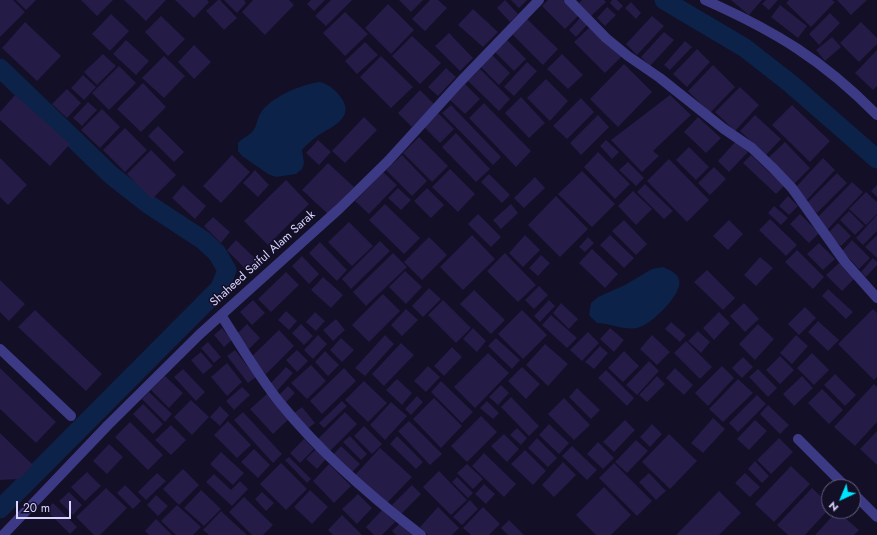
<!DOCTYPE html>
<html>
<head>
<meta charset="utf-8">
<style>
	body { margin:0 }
	#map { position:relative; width:877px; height:535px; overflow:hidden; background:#130f26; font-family:Jost,sans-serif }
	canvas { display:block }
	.north { position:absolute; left:821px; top:479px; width:40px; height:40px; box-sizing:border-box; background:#130f26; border:1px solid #625e7d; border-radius:50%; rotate:224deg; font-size:11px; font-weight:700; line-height:16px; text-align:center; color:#d9d4ff }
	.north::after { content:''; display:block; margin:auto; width:14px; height:18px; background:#00e5ff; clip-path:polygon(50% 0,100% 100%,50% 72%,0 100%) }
	.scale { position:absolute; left:16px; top:501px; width:55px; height:18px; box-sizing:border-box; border:2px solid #d9d4ff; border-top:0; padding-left:5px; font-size:12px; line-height:14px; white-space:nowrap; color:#d9d4ff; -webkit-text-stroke:3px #130f26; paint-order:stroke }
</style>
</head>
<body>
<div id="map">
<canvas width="877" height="535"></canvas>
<div class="north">N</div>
<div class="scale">20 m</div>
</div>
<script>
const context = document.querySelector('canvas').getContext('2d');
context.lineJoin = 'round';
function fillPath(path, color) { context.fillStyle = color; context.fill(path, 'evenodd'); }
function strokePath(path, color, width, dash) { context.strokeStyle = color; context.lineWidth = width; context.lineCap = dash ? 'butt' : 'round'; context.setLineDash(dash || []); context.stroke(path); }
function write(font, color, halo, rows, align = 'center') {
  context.font = font + ' Jost,sans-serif'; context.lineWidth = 3; context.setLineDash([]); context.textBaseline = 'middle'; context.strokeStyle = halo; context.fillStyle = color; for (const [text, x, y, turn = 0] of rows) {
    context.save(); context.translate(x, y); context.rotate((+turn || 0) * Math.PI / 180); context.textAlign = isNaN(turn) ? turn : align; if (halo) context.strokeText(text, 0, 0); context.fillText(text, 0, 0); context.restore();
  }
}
fillPath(new Path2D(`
	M320,82C330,85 336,90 342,99C355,119 329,128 316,137C311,141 306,145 302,150L304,163L302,169L296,174L276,177L268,174L242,156L238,151V143C242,138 249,136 253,131C257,126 257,119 260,114C270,97 302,84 320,82Z
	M663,267C669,270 677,272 679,280C683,294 652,323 640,327C626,332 611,323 597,323L589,315L591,303L598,297L625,285L652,269Z`), '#0c2248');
strokePath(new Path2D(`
	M664,0L745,48L791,84L877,159
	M0,68L111,175L148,204L203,240L217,253L227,270L220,288L0,509`), '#0c2248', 19);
fillPath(new Path2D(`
	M0,0H13L25,12L0,37Z
	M16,0H36L26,10Z
	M81,0H113L97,16Z
	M124,0H166L146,21Z
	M175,0H207L209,2L194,18Z
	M218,0H220L237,18L224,30L206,11Z
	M224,0H244L246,3L237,13Z
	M253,0H289L294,5L265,35L242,12Z
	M311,0H325L314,11L307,4Z
	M331,0H352L326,26L315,16Z
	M399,0H423L411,12Z
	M430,0H438L447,8L425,31L412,19Z
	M505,0L518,14L510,22L497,8Z
	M511,0H527L519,8Z
	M548,0H563L579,15L565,29L542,6Z
	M582,0H604L606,2L591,16L579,3Z
	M612,0H617L623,6L618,11L610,3Z
	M731,0H762L749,15Z
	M766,0H778L769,10L762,4Z
	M789,0H832L835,2L811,27L786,3Z
	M837,0H867L851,15Z
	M631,2L641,13L636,19L625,8Z
	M388,4L414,30L391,54L365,28Z
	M780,5L807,26L798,38L771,17Z
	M607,7L616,15L605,26L597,18Z
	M473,9L498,32L483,47L458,25Z
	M345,12L368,34L345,56L323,33Z
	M830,13L840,23L819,45L809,34Z
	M111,14L129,31L110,51L92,34Z
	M161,16L185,39L168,56L145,32Z
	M652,16L664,26L637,55L626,44Z
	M526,18L558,49L543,65L511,33Z
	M580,18L587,25L576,37L569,30Z
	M25,22L61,56L37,81L2,48Z
	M861,22L877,38V44L859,62L840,43Z
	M591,26L622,56L605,73L574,42Z
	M664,32L674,40L650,66L641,57Z
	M449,33L473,58L460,71L435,46Z
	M412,36L441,63L420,84L392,56Z
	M832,37L841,47L825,61L816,50Z
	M126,40L149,61L136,75L113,54Z
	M507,40L526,59L514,71L495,52Z
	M685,41L692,47L670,70L664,65Z
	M365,42L378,55L357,74L345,61Z
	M194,45L211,62L194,79L178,62Z
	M697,49L710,62L687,87L673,74Z
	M877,50V86L873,90L855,73Z
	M103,54L116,66L97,85L84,72Z
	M562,54L583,75L568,89L547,69Z
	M492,55L510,73L499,85L481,67Z
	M164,56L185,76L164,98L142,78Z
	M381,56L413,87L391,108L360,77Z
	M527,62L537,71L514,96L504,87Z
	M624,64L652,92L618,127L590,99Z
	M713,65L735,87L710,113L688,91Z
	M119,66L136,83L109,110L92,93Z
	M446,68L456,77L438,96L428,87Z
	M480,69L510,99L499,111L468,81Z
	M83,75L96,87L84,100L71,88Z
	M546,79L568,101L550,121L527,98Z
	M143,83L166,107L141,132L117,109Z
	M465,84L480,99L465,114L450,100Z
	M740,87L759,105L735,131L715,112Z
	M67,89L81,103L67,118L52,104Z
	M420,90L434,104L412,127L398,113Z
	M15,95L70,144L50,166L0,120V112Z
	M670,95L691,115L653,151L659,156L642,172L611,140Z
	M521,97L545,123L529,138L505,113Z
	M581,98L594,112L567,139L553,126Z
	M88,102L97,110L82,126L73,118Z
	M484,103L531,151L516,167L469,118Z
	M451,105L501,157L493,165L442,113Z
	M792,105L830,141L810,162L772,125Z
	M102,109L120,127L100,148L81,130Z
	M438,113L454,129L440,143L424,127Z
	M598,115L609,127L581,155L570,143Z
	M755,115L781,139L766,155L740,131Z
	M364,117L377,130L345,163L332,151Z
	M698,117L721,138L706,153L684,132Z
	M158,126L184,152L174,162L148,136Z
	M125,128L147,150L125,172L103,150Z
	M456,133L490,169L476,182L442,147Z
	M419,137L448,166L432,182L403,153Z
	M318,140L331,152L319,165L306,153Z
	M606,140L619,152L612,159L600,146Z
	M736,141L748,152L729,172L718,161Z
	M785,142L810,168L793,185L767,159Z
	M689,147L709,167L696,180L676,160Z
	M151,150L176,175L152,199L127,174Z
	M598,152L630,184L615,199L584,167Z
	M232,155L250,172L221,203L203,186Z
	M402,155L427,181L412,196L386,170Z
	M751,155L784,186L776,194L743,163Z
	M0,158L27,185L8,205L0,197Z
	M823,158L835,170L807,200L795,188Z
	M669,159L709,200L687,222L647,181Z
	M628,162L644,178L636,186L619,170Z
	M328,163L354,187L328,214L302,190Z
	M714,167L726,179L710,195L698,183Z
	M450,169L475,194L458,212L432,187Z
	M255,170L269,185L258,197L243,183Z
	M582,171L615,204L592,227L558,194Z
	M383,172L397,185L369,214L355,201Z
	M837,173L847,183L817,213L807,203Z
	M489,174L510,195L502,203L481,182Z
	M535,177L545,188L524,208L514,198Z
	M286,180L309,204L268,245L244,221Z
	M852,182L863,192L827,230L816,219Z
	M645,184L673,211L664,219L637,192Z
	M183,185L206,206L195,219L172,198Z
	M877,185V197L871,191Z
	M398,188L411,200L401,210L388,198Z
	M427,188L444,205L431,218L414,201Z
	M633,191L652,209L636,225L618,206Z
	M866,192L877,202V214L866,225L849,209Z
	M556,196L588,229L560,257L528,225Z
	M788,196L798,206L789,215L779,206Z
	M385,204L420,238L404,254L369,220Z
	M511,204L518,213L501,229L493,220Z
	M774,206L788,218L781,225L768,213Z
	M849,211L864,226L855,235L840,220Z
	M478,214L501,237L491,247L468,224Z
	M800,214L819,233L809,243L790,224Z
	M877,215V231L863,245L856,238Z
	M213,217L230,232L221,243L204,226Z
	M770,219L797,245L786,256L759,230Z
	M624,220L647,244L636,255L612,231Z
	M729,220L743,234L728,250L713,236Z
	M349,222L373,246L352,266L328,242Z
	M838,223L851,236L841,246L828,233Z
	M472,235L495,259L463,290L440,267Z
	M525,235L540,250L523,267L509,253Z
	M610,235L634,258L624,268L600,245Z
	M877,235V258L865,247Z
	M429,237L447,255L422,280L404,262Z
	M588,237L594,243L585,252L579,247Z
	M236,240L261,264L251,275L227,250Z
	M852,240L870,258L859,269L842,251Z
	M380,241L390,251L351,289L342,279Z
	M320,242L347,270L337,281L309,253Z
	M819,243L835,259L823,270L807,254Z
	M592,249L618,274L605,288L579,263Z
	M797,250L824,277L813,289L785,262Z
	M393,253L407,267L366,306L353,292Z
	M505,253L536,285L518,302L487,271Z
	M541,255L550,263L538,276L529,268Z
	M302,256L319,274L309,284L292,266Z
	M760,257L773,268L756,286L744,275Z
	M873,258L877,262V265L866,277L861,272Z
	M839,263L854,279L842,291L826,275Z
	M707,270L735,298L723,310L694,282Z
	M405,271L422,287L406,304L389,287Z
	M286,272L299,285L271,312L258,299Z
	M323,277L343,295L331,308L311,290Z
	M0,280L25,304L9,321L0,312Z
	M539,286L548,295L534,309L525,300Z
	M429,288L441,299L423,317L412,306Z
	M828,289L853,312L846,319L822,296Z
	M474,290L505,320L491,334L460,304Z
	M383,294L400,311L369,342L352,325Z
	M253,300L265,313L252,325L240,312Z
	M443,300L471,328L456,343L428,315Z
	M549,300L555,306L540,322L534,316Z
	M561,303L578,319L569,329L553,313Z
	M744,303L759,319L745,332L730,316Z
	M805,307L816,318L799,335L788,324Z
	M406,309L418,320L402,336L391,325Z
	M873,309L877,313V377L874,380L838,344Z
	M35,310L102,374L86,391L18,327Z
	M522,310L547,335L523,359L498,334Z
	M286,311L297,321L289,330L278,320Z
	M315,312L325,321L316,331L306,322Z
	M719,312L730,323L714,340L703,328Z
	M551,315L577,338L567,348L542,325Z
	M336,319L345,330L333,341L323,330Z
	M818,321L839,340L828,351L808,332Z
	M671,322L686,335L680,342L665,329Z
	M247,324L260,338L249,349L236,335Z
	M301,324L313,336L304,345L292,333Z
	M758,324L774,339L755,360L739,344Z
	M222,328L232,340L224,347L214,335Z
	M473,328L486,341L477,352L463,339Z
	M610,328L624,340L614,352L600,339Z
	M279,330L294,346L266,374L250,358Z
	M698,331L710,342L701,353L688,341Z
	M588,332L599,343L582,361L570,350Z
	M318,335L327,344L313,359L304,350Z
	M385,335L394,344L365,376L355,368Z
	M652,335L670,352L657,365L640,349Z
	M796,335L808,346L792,364L780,353Z
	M341,338L354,350L342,362L330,350Z
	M496,338L520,360L512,369L488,346Z
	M686,341L712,367L700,379L674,353Z
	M208,342L221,357L214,363L201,348Z
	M401,343L414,355L384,386L372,374Z
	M545,344L568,364L548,386L526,365Z
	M600,346L608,353L594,369L585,362Z
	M452,347L462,357L444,376L434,366Z
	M235,350L256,377L248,383L227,356Z
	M297,350L308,361L297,372L286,360Z
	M325,351L339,365L328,376L315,362Z
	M624,351L639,366L623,382L608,368Z
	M201,352L213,366L203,374L191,360Z
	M488,353L509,373L475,408L454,387Z
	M812,353L829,370L814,385L797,368Z
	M780,356L794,370L780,384L766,370Z
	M743,357L753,367L742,378L732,368Z
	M649,361L659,371L637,395L626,385Z
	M227,363L242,382L227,396L211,377Z
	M311,365L326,381L307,399L291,383Z
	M428,366L440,377L426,392L414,381Z
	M722,366L734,378L708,406L695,393Z
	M286,367L293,373L277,391L270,384Z
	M522,367L540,384L526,399L508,381Z
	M0,368L56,422L36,443L0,409Z
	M344,368L356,381L322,414L310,401Z
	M675,368L693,385L684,395L666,378Z
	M183,369L205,392L196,401L174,377Z
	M758,369L777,388L768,397L749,377Z
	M606,370L634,398L627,406L598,378Z
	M835,374L856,395L845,406L824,385Z
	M165,376L183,393L169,408L151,390Z
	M657,376L665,384L647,402L639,395Z
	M802,376L813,388L794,406L783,394Z
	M397,379L412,393L402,405L386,390Z
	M738,379L753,393L723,422L709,409Z
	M364,381L387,403L368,422L345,400Z
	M441,381L473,412L462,423L431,392Z
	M874,384L877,387V422L855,446L834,427Z
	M501,385L509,393L498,405L489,397Z
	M288,386L295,393L285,403L278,396Z
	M242,387L250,395L234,410L226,401Z
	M577,388L600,410L591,419L569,397Z
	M822,389L843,410L829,424L808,403Z
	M149,392L172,414L165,422L142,399Z
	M268,393L290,418L273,434L250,409Z
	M757,395L766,404L738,432L729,423Z
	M417,396L423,402L411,415L405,409Z
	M511,397L539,426L529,436L501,407Z
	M434,398L462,426L441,448L413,419Z
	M564,398L590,425L574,440L548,414Z
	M191,400L209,417L192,435L174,417Z
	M342,401L347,406L324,428L319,423Z
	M487,401L499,413L493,419L480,408Z
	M391,402L407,416L385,440L370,425Z
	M143,404L163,424L153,434L133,414Z
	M768,405L789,425L780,434L760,414Z
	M220,406L229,415L220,426L210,417Z
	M302,407L315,423L306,430L293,414Z
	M243,412L282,454L273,463L234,420Z
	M345,412L357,424L329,452L317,440Z
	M481,416L497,432L467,462L451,446Z
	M713,418L725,429L703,453L691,443Z
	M625,420L635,430L614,452L603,442Z
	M755,420L767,431L749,450L737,439Z
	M228,421L251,445L237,458L214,435Z
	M409,421L442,454L430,465L398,431Z
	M130,422L163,455L148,470L115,437Z
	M549,424L569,443L559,454L539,435Z
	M652,424L662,434L650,447L640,437Z
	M171,425L186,440L171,455L155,440Z
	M364,426L382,444L372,454L354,436Z
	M517,428L527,438L521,445L510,435Z
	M877,431V465L860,449Z
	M0,433L33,465L19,479L0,480Z
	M504,434L519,449L507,462L491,446Z
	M669,434L697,461L670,489L642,462Z
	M350,436L367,454L361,460L343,442Z
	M397,436L423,462L416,469L390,444Z
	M537,438L557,458L548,467L528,448Z
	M779,438L793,452L771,474L757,460Z
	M304,439L314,449L300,463L290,453Z
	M636,440L648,451L627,473L615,462Z
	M598,442L614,458L603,469L587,454Z
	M109,444L123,457L107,474L93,461Z
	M341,446L360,464L350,474L332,456Z
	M572,446L597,470L587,480L562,456Z
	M380,448L412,477L385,505L354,476Z
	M254,449L270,465L258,478L241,462Z
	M316,449L326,459L317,469L306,459Z
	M525,450L546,471L533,485L511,464Z
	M221,452L244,473L233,485L210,464Z
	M484,453L516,484L504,497L472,466Z
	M289,457L311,479L307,483L285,460Z
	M755,461L769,476L762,483L748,469Z
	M563,462L576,475L554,497L542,485Z
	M281,463L307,489L286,510L260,484Z
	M614,463L652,501L637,516L599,478Z
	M329,464L351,486L334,503L313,481Z
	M467,464L483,479L473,489L457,473Z
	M791,466L810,484L774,522L755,504Z
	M183,469L199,485L179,505L163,489Z
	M439,471L467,500L451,515L423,487Z
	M87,472L101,486L85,501L71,487Z
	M157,473L166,481L146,500L138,492Z
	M649,473L666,491L656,500L639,482Z
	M745,473L760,487L750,497L735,483Z
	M214,474L231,490L240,481L248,489L232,506L206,482Z
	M457,477L473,493L468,498L452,482Z
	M484,484L495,494L486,504L475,494Z
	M125,485L141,501L133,509L117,493Z
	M412,485L421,494L401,514L392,505Z
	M604,487L631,515L611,535H596L576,515Z
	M106,488L127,508L100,535H94L76,517Z
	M812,488L829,504V509L805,535H788L777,525Z
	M201,490L221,509L204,526L184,508Z
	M310,490L328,507L312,524L294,507Z
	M719,491L741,513L719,535H676Z
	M69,492L82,505L73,515L59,501Z
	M262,492L274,503L266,511L255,499Z
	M358,494L372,508L357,524L342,509Z
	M156,495L168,506L158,516L147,505Z
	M244,497L273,525L263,535H252L229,512Z
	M470,500L478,509L462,525L453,517Z
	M53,503L77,527L70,534L46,510Z
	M177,505L201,527L193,535H176L161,521Z
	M438,507L459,528L452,535H428L420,527Z
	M483,507L500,524L489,535H471L463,528Z
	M382,510L395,522L382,535H374L366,527Z
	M221,511L247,535H209L203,530Z
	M837,511L859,530L854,535H815Z
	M342,515L362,535H333L328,530Z
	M156,519L172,535H149L145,531Z
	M509,520L524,535H508L501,528Z
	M401,522L415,535H396L392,531Z`), '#241b47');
strokePath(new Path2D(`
	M569,0L606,38L628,56L660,78L724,129L752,148L772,167L792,188L845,262L877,298
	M705,0C775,31 823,60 877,115
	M221,315C240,344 258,376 281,404C321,453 370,496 421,535
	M0,349L71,416
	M798,439L846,487
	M853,493L877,517
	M3,535L108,425L200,334L339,209L388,161L460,82L539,0`), '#3d3a85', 10);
write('12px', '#d9d4ff', '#130f26', [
	["Shaheed Saiful Alam Sarak",263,259,-42]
]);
</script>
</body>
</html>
